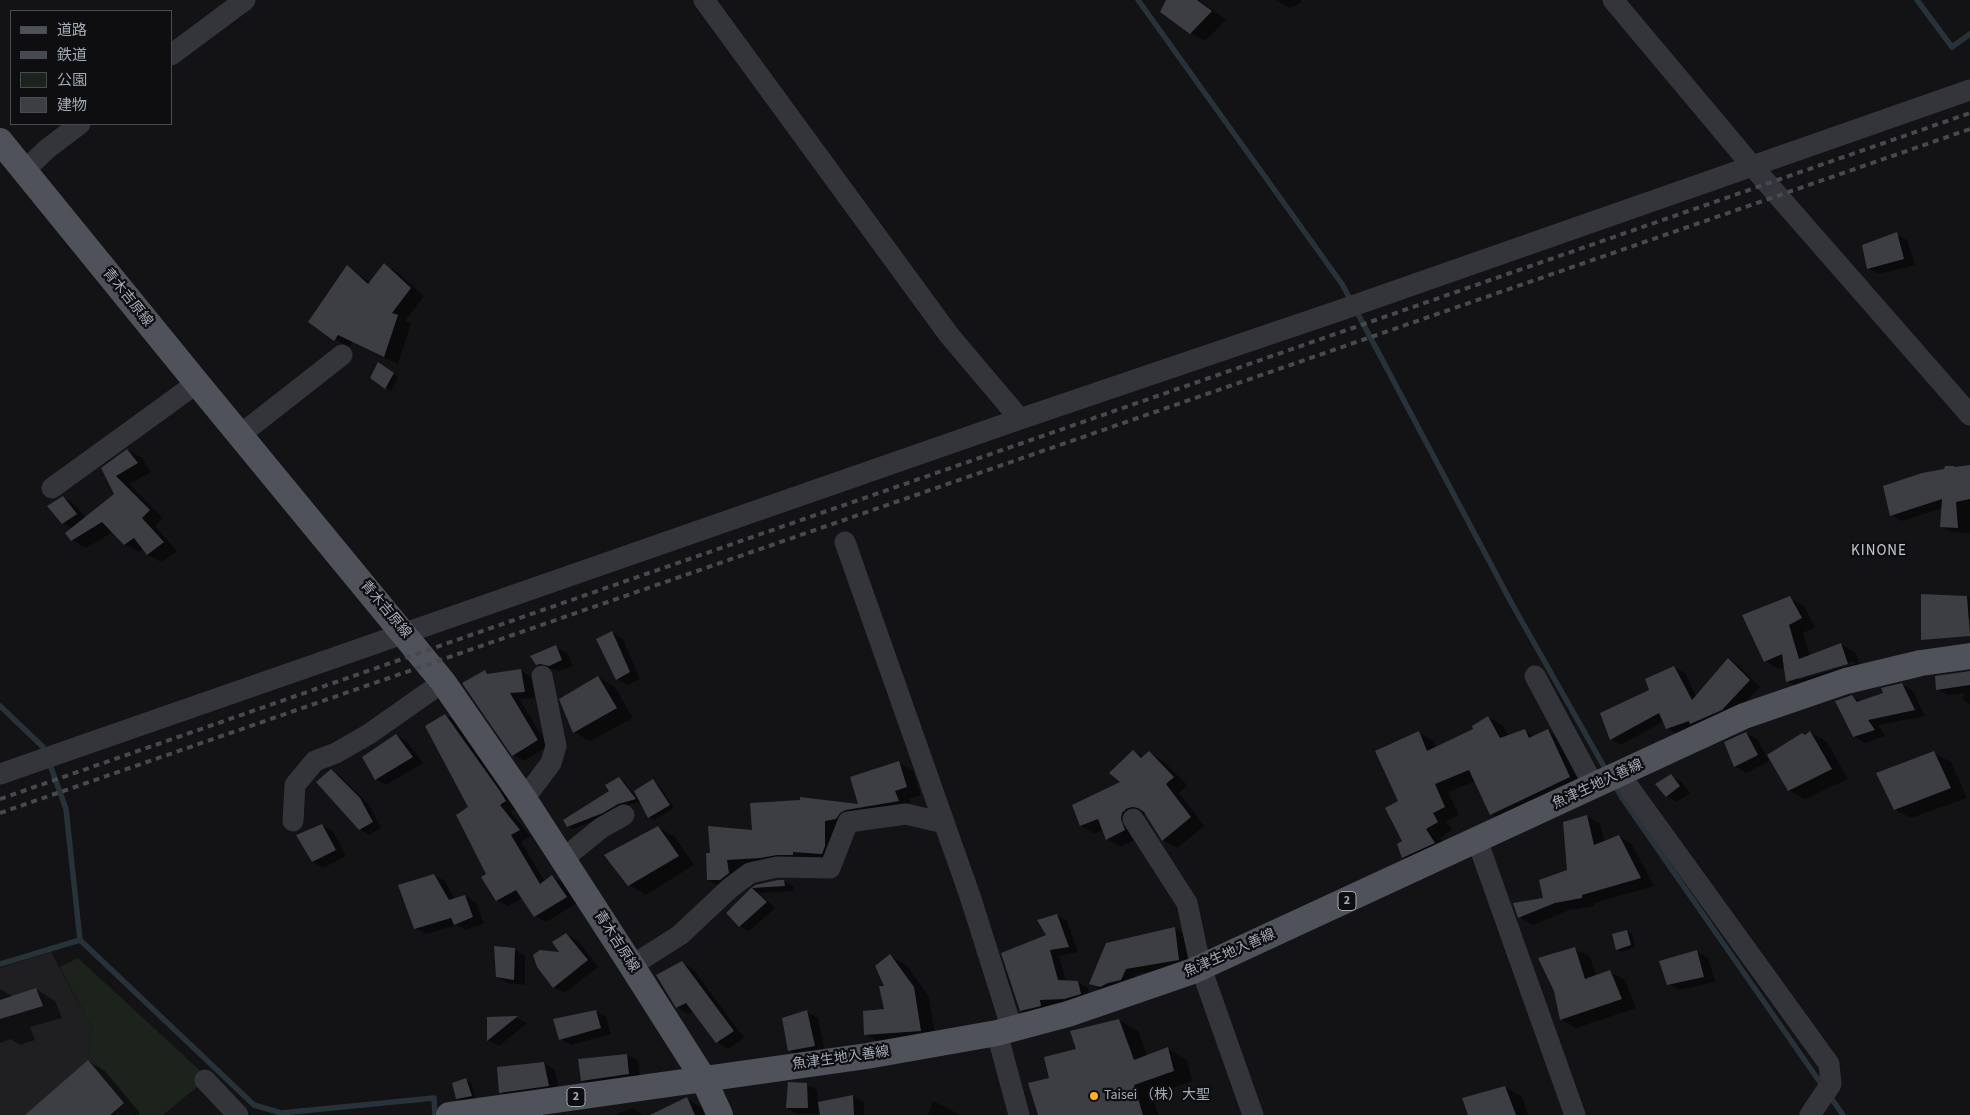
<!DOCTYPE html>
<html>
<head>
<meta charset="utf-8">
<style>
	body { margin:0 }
	#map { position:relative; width:1970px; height:1115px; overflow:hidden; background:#131315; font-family:"Source Sans 3","Noto Sans JP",sans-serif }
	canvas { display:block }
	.legend { position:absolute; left:10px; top:10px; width:162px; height:115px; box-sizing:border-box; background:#0e0e10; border:1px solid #4a4c53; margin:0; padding:6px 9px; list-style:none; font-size:15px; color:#a3aab7 }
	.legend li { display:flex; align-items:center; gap:10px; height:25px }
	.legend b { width:25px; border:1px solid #4a4c53 }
</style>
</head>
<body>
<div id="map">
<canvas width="1970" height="1115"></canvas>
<ul class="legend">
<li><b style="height:6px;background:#4f525a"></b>道路</li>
<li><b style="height:6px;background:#474950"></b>鉄道</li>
<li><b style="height:14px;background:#1b231c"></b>公園</li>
<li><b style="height:14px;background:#3c3e43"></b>建物</li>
</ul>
</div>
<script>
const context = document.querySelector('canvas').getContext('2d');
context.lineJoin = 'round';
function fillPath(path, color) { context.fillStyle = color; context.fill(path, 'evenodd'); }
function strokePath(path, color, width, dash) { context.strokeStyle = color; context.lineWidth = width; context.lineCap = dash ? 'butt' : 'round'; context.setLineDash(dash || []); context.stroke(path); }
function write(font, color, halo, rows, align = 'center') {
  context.font = font + ' "Source Sans 3","Noto Sans JP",sans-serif'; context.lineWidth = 4.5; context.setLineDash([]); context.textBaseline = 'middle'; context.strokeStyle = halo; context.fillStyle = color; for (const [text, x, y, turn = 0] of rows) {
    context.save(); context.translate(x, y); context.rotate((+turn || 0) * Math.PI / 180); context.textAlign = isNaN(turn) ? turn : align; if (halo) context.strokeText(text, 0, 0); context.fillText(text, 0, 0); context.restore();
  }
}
fillPath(new Path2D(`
	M51,952L92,1028L89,1055L136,1115H0V968Z`), '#1f1f22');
fillPath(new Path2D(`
	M78,958L208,1078L163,1115H136L89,1055L92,1028L60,967Z`), '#1b231c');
fillPath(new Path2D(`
	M1167,0H1199L1226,20L1205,41L1191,33Z
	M1276,0H1301L1302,2L1290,8Z
	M1896,234L1907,240L1915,265L1879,274L1868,268Z
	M384,265L398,273L424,296L405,321L411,324L398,364L352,342L349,348L310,321L347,267L371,283Z
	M384,367L398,377L391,391L372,378Z
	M128,450L142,458L151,472L129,484L163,518L155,526L177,551L161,562L147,554L143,549L139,552L124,544L113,532L86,548L72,540L73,529L63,523L49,506L63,497L74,504L86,518L116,495L103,468Z
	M1970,466V533L1952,532L1941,526L1943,508L1902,521L1892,515Z
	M1922,595L1970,597V618L1938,630Z
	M1789,597L1804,606L1815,627L1803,633L1810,656L1841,644L1856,653L1862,672L1802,690L1787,681L1785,667L1779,669L1765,661ZM1854,661L1855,664L1798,680V677Z
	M612,632L623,639L640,679L628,685L617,679Z
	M556,647L567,653L573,666L560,671L552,669L548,671L537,664Z
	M1728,659L1738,665L1760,687L1732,715L1677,734L1667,728L1664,721L1621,745L1611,739L1651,691L1674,667L1685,673L1696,696Z
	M521,671L532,677L535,698L519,699L548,746L524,761L513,755L484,672L490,675Z
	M1970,673V704L1963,700L1965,693L1948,695L1937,689Z
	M598,677L615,687L633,718L590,741L574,732Z
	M1902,684L1913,691L1925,716L1878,725L1885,736L1865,743L1854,736L1852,696L1862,702L1885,694Z
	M445,715L456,721L516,808L510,811L530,836L521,842L545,882L553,877L563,883L577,903L546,922L535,916L523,898L508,906L497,900L488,875Z
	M1488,717L1502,725L1509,736L1525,731L1535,737L1548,731L1562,739L1584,785L1506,822L1491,814L1476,781L1448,792L1459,815L1446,821L1452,830L1440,838L1448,851L1418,865L1403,857L1400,801L1419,733L1434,741L1436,748L1475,730Z
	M1810,732L1827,742L1848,779L1805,799L1789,790L1805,736Z
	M1746,733L1757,739L1769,761L1746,773L1735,766Z
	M396,735L407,742L423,763L386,785L376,779Z
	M1133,751L1144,757L1149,753L1163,761L1187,785L1179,793L1204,826L1177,848L1163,840L1146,814L1140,816L1138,838L1121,847L1107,839L1102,830L1095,834L1081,826L1122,782Z
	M1934,753L1951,762L1967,798L1911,818L1894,809Z
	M899,763L913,771L921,795L909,799L913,809L850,826L839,855L722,888L708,880L753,832L860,805Z
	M331,771L340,776L369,805L381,828L369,835L360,829Z
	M1671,776L1682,782L1690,793L1677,802L1667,796Z
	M619,778L624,781L638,800L653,781L658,784L674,808L654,820L649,817L641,802L623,806L608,815L573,829L568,826L610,792Z
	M1587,816L1600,824L1605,842L1619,836L1632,844L1654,886L1594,903L1595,906L1569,910L1533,925L1519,917L1544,899L1569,871Z
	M322,825L333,831L346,856L323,868L312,861Z
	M658,827L675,837L694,865L646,895L629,885L606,855Z
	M434,875L445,881L455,899L465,896L476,903L484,923L466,930L457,925L426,934L415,928Z
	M784,881L794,886V891L759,893L775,908L749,931L740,926L750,890L756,886Z
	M1057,915L1067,921L1078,952L1059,956L1066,982H1078L1088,988L1090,999L1075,1004L1049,1005L1050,1011L1030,1016L1021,1011L1048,936Z
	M1175,928L1185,935L1190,966L1136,974L1132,986L1101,990L1091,984Z
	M1626,931L1632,934L1635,947L1622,952L1617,949Z
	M566,934L577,940L598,967L565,993L554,987Z
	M514,949L525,956V985L508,983L497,977Z
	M1575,949L1590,957L1596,976L1610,972L1625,980L1636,1008L1576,1028L1561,1019Z
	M1697,952L1708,958L1715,982L1679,990L1668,984Z
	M890,956L906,965L929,997L936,1040L881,1043L866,1034L886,1010V987Z
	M682,963L693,969L744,1038L728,1049L717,1042L693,1011L688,1014L677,1007L657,976Z
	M0,989L14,997L36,989L55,1001L62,1018L30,1027L35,1040L20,1045L11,1039L0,1043Z
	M595,1011L606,1017L611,1034L571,1045L560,1039Z
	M807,1012L818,1018L825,1052L800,1056L789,1050Z
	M488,1018H517L527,1023L499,1046L488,1040Z
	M1119,1020L1138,1031L1147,1056L1168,1049L1187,1060L1192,1081L1152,1096L1158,1115H1039L1051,1079L1077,1050Z
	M627,1055L638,1061L640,1080L593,1087L583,1080Z
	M88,1061L105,1071L140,1113L138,1115H28Z
	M544,1063L555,1070L559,1091L511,1098L501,1092Z
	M466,1080L471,1083L476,1099L463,1101L457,1098Z
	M806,1084L817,1090L818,1103L853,1096L864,1102V1115H822L819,1103H818V1114H798L787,1108Z
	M1505,1087L1522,1097L1528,1115H1470Z
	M687,1099L701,1107L705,1115H653Z
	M933,1101L951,1110L960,1115H928Z
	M632,1108L643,1115H615Z`), '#0007');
strokePath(new Path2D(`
	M1138,0L1342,284L1512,604L1607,772
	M1917,0L1952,47L1970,34
	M0,706L43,747L46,753
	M49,762L66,809L80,940L254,1105L281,1113L434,1098L435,1115
	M1613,782L1622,798L1824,1088
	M0,964L80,940
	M1829,1095L1843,1115`), '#28323a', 5.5);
fillPath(new Path2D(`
	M1166,0H1197L1212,11L1190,34L1160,12Z
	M1897,232L1904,259L1867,269L1862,245Z
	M384,263L411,288L392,313L398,315L384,357L338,335L334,341L308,322L347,265L368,284Z
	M378,362L394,373L385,389L370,378Z
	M127,449L138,463L116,476L150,510L142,518L164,542L147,555L134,538L124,545L102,522L71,541L65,533L114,494L101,468Z
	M1970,465V499L1956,502L1958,528L1940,527L1942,499L1890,516L1883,486L1922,473L1944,469L1945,466H1954V467Z
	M63,496L77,514L62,524L47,506Z
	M1921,594L1967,596L1970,636L1921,640Z
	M1790,596L1802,618L1789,625L1799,659L1841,643L1848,664L1786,682L1782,654L1764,662L1742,615Z
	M612,631L630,672L616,680L596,639Z
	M556,645L562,660L549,666L540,664L536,665L530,656Z
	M1728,658L1750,680L1722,710L1690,724L1689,721L1666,729L1659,713L1610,740L1600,713L1649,690L1645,679L1674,666L1692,700Z
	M521,669L525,692L510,693L538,740L512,756L462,683L485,670L487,674Z
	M1970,671V685L1936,690L1935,676Z
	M598,676L617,708L573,733L559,699Z
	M1902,683L1915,710L1868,720L1875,730L1853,737L1835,701L1852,695L1857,702L1883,693L1881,688Z
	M445,714L500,791L506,801L500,805L520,830L511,835L540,884L552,875L567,897L534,917L516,890L496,901L481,877L486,874L456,815L468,807L425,726Z
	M1488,716L1500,738L1525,729L1529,738L1548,729L1570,777L1490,815L1469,770L1435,784L1445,807L1433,813L1438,822L1426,829L1435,843L1402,858L1397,844L1402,841L1385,808L1398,801L1375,751L1419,731L1427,751L1473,729L1472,726Z
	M1810,731L1832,769L1788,791L1767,755L1802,733L1805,735Z
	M1746,732L1758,755L1734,767L1724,742Z
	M396,734L413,757L375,780L362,757Z
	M1133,750L1141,758L1149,751L1174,777L1166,784L1191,817L1162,841L1144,812L1138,808L1132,807L1126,809L1122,813L1121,819L1125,830L1106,840L1098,819L1080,826L1072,805L1120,782L1109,773Z
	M1934,751L1951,788L1894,810L1876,773Z
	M899,761L907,787L895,791L899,801L846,810L840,813L836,819L825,821V846L822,854L793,852V855H777L760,858L727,860L729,873L720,880H707L706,853H710L708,826L752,830L750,803L800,800V797L858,804L850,777Z
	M331,769L360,798L373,822L359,830L316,782Z
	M1671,774L1680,786L1666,797L1655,784Z
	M619,777L636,799L618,804L603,813L567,827L563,820L609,791L605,785Z
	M653,779L670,805L648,818L634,791Z
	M1587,815L1594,845L1619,835L1641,878L1582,895V898L1555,903L1518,918L1513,903L1543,898L1539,880L1567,870L1563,822Z
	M322,824L336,850L312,862L296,835Z
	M658,826L679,856L628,886L604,855Z
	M434,874L449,900L465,895L473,917L454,925L451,918L414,929L398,885Z
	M778,880H784L785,886L752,888L767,902L739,927L726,913L750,889L755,885Z
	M1057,914L1069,947L1050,950L1058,980L1078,981L1081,994L1064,999L1040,1000L1041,1006L1020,1011L1001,953L1046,935L1037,920Z
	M1175,927L1179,960L1126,969L1121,980L1108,983L1100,987L1089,984L1106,943Z
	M1627,930L1631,945L1616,950L1612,934Z
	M566,933L588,960L553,988L537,967L533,955L540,950L559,952L552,942Z
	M494,946L515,948L514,980L496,977Z
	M1575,947L1585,979L1610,970L1622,999L1560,1020L1554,991L1538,958Z
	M1697,950L1704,977L1667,985L1659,961Z
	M890,954L914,987L921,1031L864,1035L863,1011L884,1009L879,986H884L875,966Z
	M682,961L734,1031L716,1043L686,1003L676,1008L656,975Z
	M36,988L43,1006L0,1019V1000Z
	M596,1010L601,1028L559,1040L553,1019Z
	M807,1010L815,1046L788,1051L782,1018Z
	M518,1016L487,1041V1017Z
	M1119,1019L1134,1060L1168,1047L1174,1071L1134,1085L1143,1115H1038L1028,1083L1049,1078L1044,1057L1076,1049L1070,1031Z
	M627,1054L629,1074L581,1081L578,1059Z
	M88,1060L124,1103L110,1115H25Z
	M544,1062L549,1086L499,1093L497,1067Z
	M466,1078L472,1096L456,1099L452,1083Z
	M788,1082L807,1083L808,1108H786Z
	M1505,1086L1516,1115H1468L1462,1098Z
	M853,1095L854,1115H820L818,1102Z
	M687,1097L695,1115H650Z`), '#3c3e43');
strokePath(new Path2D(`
	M704,0L949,335L1020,419
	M1613,0L1753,167L1970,415
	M171,55L245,0
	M24,171L47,149L80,124
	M240,435L342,355
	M52,488L197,383
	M845,542L970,896L1012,1029
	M1535,676L1594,786
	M0,774L1020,419L1341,310L1970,90
	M1620,775L1829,1064L1831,1084L1810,1115
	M524,799L551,763L556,746L542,676
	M1133,819L1187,903L1201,968L1253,1115
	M293,821L295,785L315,761L336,753L369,734L443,682
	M1477,840L1575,1115
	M563,859L601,828L624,815
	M631,966L680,935L730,888L750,873L777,867L830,868L848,822L906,814L944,823
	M997,1033L1019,1115
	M205,1080L238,1115`), '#34353a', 21);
strokePath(new Path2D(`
	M0,141L197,383L443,682L524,799L628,960L703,1078L720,1115
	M449,1115L867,1056L997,1033L1068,1014L1193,971L1744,716L1846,681L1921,663L1970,656`), '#4f525a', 26);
strokePath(new Path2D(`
	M0,799L1970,113
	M0,813L1970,129`), '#474950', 4, [6, 5]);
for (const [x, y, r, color] of [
	[1094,1096,5,"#ffb121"]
]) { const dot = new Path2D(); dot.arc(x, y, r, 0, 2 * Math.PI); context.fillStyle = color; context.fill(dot); strokePath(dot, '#0e0e10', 2); }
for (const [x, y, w] of [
	[1347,901,18],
	[576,1097,18]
]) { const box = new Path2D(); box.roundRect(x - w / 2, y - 9.5, w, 19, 4); context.fillStyle = '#0e0e10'; context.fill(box); strokePath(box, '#a3aab7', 1); }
write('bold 12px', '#a3aab7', null, [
	["2",1347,901],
	["2",576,1097]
]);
write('14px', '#a3aab7', '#0e0e10', [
	["青木吉原線",127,298,51],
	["青木吉原線",385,610,50],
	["魚津生地入善線",1598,785,-25],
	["青木吉原線",616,942,57],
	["魚津生地入善線",1230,954,-24],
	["魚津生地入善線",841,1059,-8]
]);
write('14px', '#a3aab7', '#0e0e10', [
	["Taisei （株）大聖",1104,1096]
], 'left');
context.letterSpacing = '1px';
write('15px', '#c5c9d2', '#0e0e10', [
	["KINONE",1879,552]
]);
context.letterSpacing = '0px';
</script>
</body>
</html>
